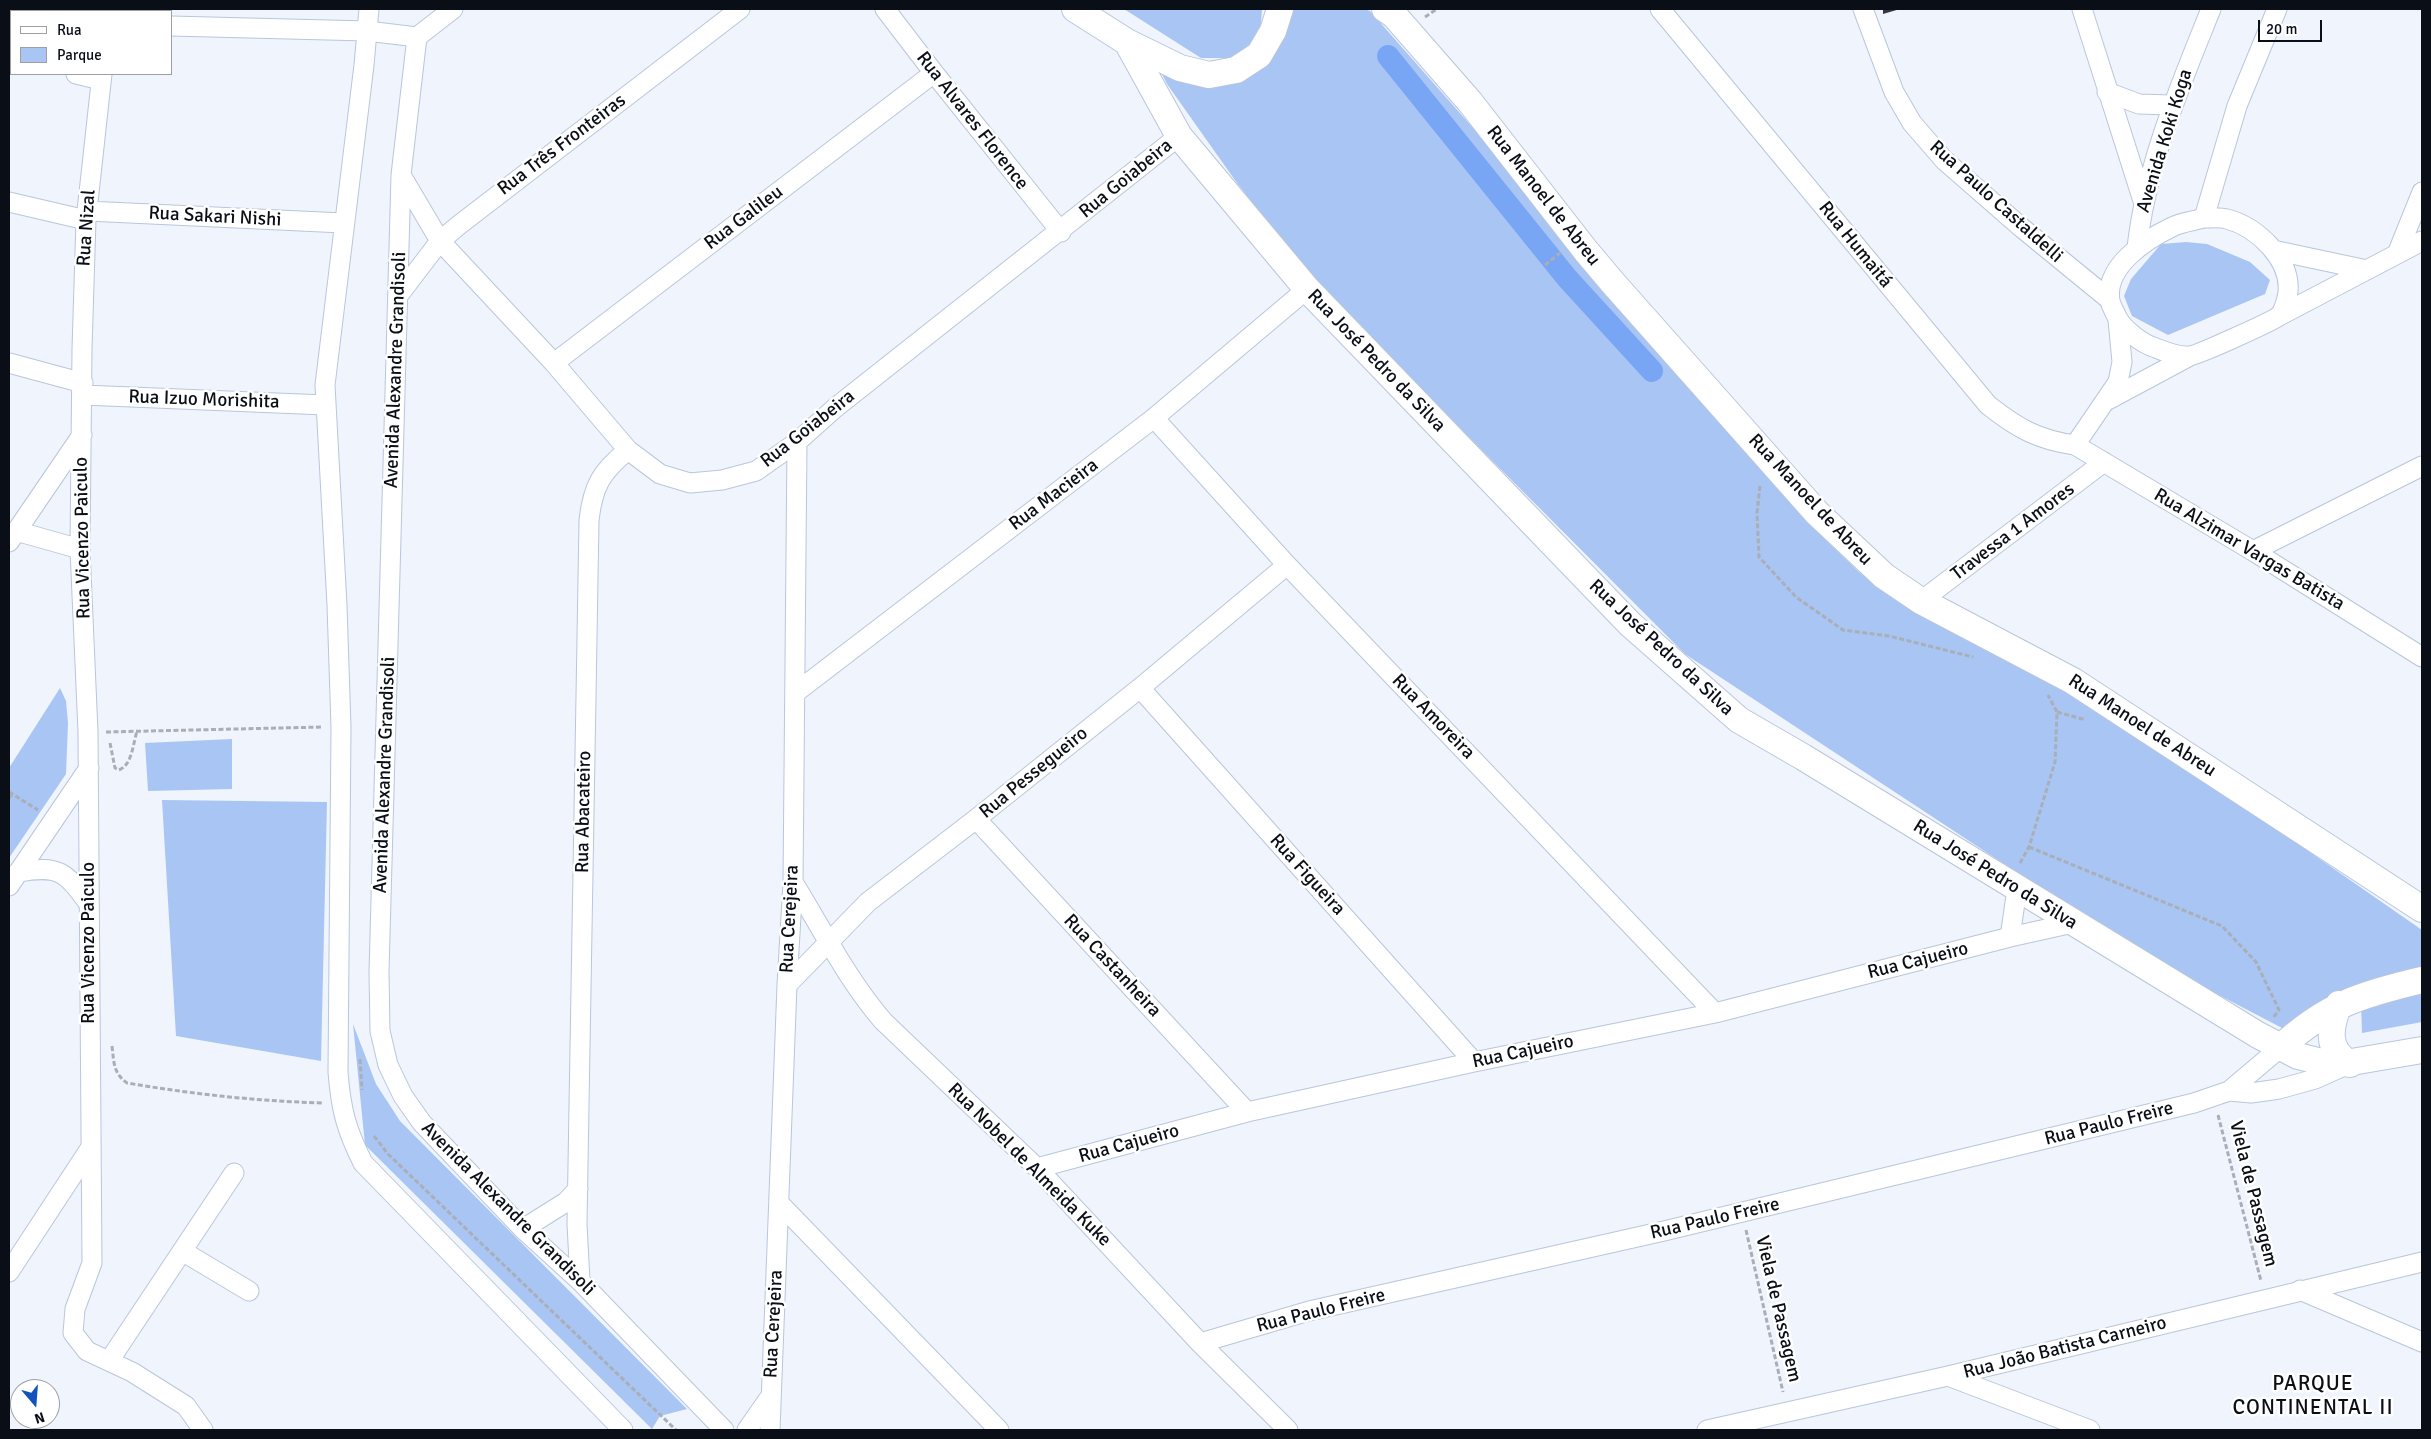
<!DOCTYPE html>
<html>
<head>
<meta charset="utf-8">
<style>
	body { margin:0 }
	#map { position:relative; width:2431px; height:1439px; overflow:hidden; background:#eff4fd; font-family:Signika,sans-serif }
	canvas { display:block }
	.frame { position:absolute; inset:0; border:10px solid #0a0e16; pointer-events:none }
	.legend { position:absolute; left:10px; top:10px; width:162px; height:65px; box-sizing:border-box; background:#fff; border:1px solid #9d9fa2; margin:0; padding:6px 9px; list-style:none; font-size:15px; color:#0a0e16 }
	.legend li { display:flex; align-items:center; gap:10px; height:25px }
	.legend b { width:25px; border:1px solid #9d9fa2 }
	.north { position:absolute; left:10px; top:1379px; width:50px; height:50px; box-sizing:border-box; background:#fff; border:1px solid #9d9fa2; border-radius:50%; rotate:162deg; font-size:14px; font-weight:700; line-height:20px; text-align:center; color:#0a0e16 }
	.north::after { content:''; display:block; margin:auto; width:18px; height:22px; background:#1352bd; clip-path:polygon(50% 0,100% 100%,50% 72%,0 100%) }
	.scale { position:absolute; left:2258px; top:20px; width:64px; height:22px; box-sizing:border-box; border:2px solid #0a0e16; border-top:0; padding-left:6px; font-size:15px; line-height:18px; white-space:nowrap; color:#0a0e16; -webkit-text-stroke:4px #fff; paint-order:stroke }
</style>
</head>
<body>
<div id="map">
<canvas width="2431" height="1439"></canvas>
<div class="frame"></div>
<ul class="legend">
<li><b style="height:6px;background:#fff"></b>Rua</li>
<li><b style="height:14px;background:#a9c5f4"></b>Parque</li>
</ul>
<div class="north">N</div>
<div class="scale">20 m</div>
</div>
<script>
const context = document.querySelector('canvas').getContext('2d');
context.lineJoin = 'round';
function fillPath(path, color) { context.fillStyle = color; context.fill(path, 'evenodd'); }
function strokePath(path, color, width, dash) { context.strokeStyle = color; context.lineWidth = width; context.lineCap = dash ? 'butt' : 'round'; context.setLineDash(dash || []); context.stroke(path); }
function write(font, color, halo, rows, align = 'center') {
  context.font = font + ' Signika,sans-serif'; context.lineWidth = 5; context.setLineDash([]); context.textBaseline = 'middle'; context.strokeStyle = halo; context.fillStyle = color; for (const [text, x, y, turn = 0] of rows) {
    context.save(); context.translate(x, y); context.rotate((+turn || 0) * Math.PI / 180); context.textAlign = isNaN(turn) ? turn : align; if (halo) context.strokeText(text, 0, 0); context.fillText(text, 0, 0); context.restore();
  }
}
fillPath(new Path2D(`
	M1124,9H1262L1260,36L1232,58H1201Z
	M1287,9H1365L1370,11L1570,238L1829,543L1859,572L1880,587L2108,712L2422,930V974L2284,1029L2194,982L2065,904L1685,654L1307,275L1237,183L1167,84L1161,72L1233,78Z
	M2186,242L2207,244L2250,262L2270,280L2265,294L2168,335L2132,316L2124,296L2131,279L2161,244Z
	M60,688L66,701L68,723L66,774L9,858V768Z
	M232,739V789L148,791L145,743Z
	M162,800L327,802L321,1061L176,1036Z
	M2422,989V1022L2362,1033L2361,1003Z
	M353,1024L376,1084L400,1121L687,1409L660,1416L652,1429L365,1145Z`), '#a9c5f4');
strokePath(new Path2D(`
	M1388,56L1567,278L1652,371`), '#78a6f5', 22);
const street = new Path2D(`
	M369,9L364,65L325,385L337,605L341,727L338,1072C341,1110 346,1129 363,1163L623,1430
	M885,9L934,73L1061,232
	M1660,9L1988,405C2017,428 2038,440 2075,445L2253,551L2422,657
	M1863,9L1894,92L1912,123L1944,160L2022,228L2110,300
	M2082,9L2144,204
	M112,11V9
	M171,26L367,31L417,37
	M417,37L401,175L379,972L380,1031L388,1065L403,1096L422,1123L523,1229L580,1281L724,1430
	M417,37L453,9
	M9,55L11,56
	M76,74L101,80
	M102,74L86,220L82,349L80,549L88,732L92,1263L75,1309L73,1333L87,1351L132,1372L186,1406L203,1430
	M2107,92L2139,104L2172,105
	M401,175L440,241L554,363L628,450L660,474L690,483L722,480L756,471L797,442L835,408L1179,136
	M9,202L86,220
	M87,211L343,223
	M2204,218C2211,218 2220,217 2227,219C2257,227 2291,259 2288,292C2287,299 2284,311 2279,316C2273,321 2196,356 2189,356C2178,357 2166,352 2156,348C2142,344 2121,328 2116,315C2114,311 2111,305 2110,301C2104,267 2145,240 2172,227C2181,222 2194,221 2204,218Z
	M2204,218L2237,106L2277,9
	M2137,248C2146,165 2180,86 2211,9
	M2273,250L2367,270
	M2397,254L2422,192
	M398,296L440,241L459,225L740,9
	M2279,316L2422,241
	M9,363L83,383
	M554,363L934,73
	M83,395L325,405
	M2108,400L2190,356
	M1154,418L1287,565L1715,1013
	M2075,445L2118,382L2122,362L2118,320
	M16,531L80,549
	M9,542L82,435
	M2253,551L2422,466
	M1921,601L2104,462
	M1140,688L1474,1062
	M795,693L1154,418L1307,289
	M976,819L1247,1112
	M18,872C59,865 65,871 89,904
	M793,882C822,929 847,979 883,1021L1037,1168L1200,1343L1288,1430
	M9,886L89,768
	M2010,937L2017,889
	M787,985L868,902L976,819L1140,688L1287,565
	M2229,1091L2280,1048
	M1037,1168L1247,1112L1474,1062L1715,1013L2010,937L2073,923
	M780,1204L999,1430
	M523,1229L566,1202L578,1189
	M182,1251L249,1291
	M9,1272L91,1147
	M580,1281L577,1224L589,520C593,485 602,471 628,450
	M2300,1290L2422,1342
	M1200,1343L1309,1311L1664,1231L2194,1103L2229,1091L2251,1093L2279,1089L2315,1079L2344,1066
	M109,1361L234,1173
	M1948,1376L2090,1430
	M747,1430L770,1397
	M770,1430L787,985L793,882L797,442
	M1707,1430L1948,1376L2422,1262`);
const secondary = new Path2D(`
	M1075,9L1127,42L1180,68L1209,75L1236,70L1259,55L1273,31L1280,9
	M1385,9L1394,15L1470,102L1586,251L1613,283L1817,513L1884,576L1921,601L2073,681L2422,909
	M1127,42L1179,136L1307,289L1630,624L1739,720L1803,757L2258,1035L2298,1056L2334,1065L2422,1050
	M2339,1004C2330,1027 2325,1049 2350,1064
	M2280,1048C2326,1005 2362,994 2422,980`);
strokePath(street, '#b9c6dc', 21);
strokePath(secondary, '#b9c6dc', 28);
strokePath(new Path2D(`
	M1425,17L1437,9
	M1545,265L1560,253
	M1760,486L1757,513L1759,557L1796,597L1843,630L1889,636L1973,657
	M2057,712L2086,720
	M106,732L323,727
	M110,743L115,768L119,770C132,765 133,744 137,731
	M9,792L38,810
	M9,798L12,794
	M2029,847L2222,926L2256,962L2279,1010L2273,1018
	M2020,863L2029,847L2055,762L2057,712L2048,695
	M112,1046C114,1062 113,1073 127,1083C192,1094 256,1101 322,1103
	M360,1059L362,1090
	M2218,1115L2261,1281
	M374,1136L388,1154L676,1430
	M1746,1230L1783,1392`), '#a9aeb7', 3, [5, 2.5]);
strokePath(street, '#fff', 19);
strokePath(secondary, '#fff', 26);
fillPath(new Path2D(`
	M1883,9H1900L1883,14Z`), '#303745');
write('19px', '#0a0e16', '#fff', [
	["Rua Alvares Florence",972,121,52],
	["Avenida Koki Koga",2165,141,-73],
	["Rua Três Fronteiras",562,145,-37],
	["Rua Goiabeira",1126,179,-39],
	["Rua Manoel de Abreu",1543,196,52],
	["Rua Paulo Castaldelli",1996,202,42],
	["Rua Sakari Nishi",215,217,3],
	["Rua Galileu",744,218,-37],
	["Rua Nizal",87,228,-86],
	["Rua Humaitá",1855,245,51],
	["Rua José Pedro da Silva",1376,361,46],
	["Avenida Alexandre Grandisoli",396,370,-88],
	["Rua Izuo Morishita",204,400,2],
	["Rua Goiabeira",808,429,-38],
	["Rua Macieira",1054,495,-37],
	["Rua Manoel de Abreu",1810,500,47],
	["Travessa 1 Amores",2013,532,-37],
	["Rua Vicenzo Paiculo",83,538,-91],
	["Rua Alzimar Vargas Batista",2249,550,31],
	["Rua José Pedro da Silva",1661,648,43],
	["Rua Amoreira",1433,717,46],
	["Rua Manoel de Abreu",2142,726,33],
	["Rua Pessegueiro",1034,773,-39],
	["Avenida Alexandre Grandisoli",385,775,-88],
	["Rua Abacateiro",584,812,-89],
	["Rua Figueira",1307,875,48],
	["Rua José Pedro da Silva",1995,875,32],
	["Rua Cerejeira",790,919,-87],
	["Rua Vicenzo Paiculo",89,943,-90],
	["Rua Cajueiro",1918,961,-14],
	["Rua Castanheira",1112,966,47],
	["Rua Cajueiro",1523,1052,-12],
	["Rua Paulo Freire",2109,1124,-14],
	["Rua Cajueiro",1129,1144,-15],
	["Rua Nobel de Almeida Kuke",1029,1165,45],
	["Viela de Passagem",2253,1194,76],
	["Avenida Alexandre Grandisoli",508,1209,45],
	["Rua Paulo Freire",1715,1219,-13],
	["Viela de Passagem",1778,1309,77],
	["Rua Paulo Freire",1321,1311,-14],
	["Rua Cerejeira",774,1324,-87],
	["Rua João Batista Carneiro",2065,1348,-14]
]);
context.letterSpacing = '1px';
write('21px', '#0a0e16', '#fff', [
	["PARQUE",2313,1384],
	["CONTINENTAL II",2313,1408]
]);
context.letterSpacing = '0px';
</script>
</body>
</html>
